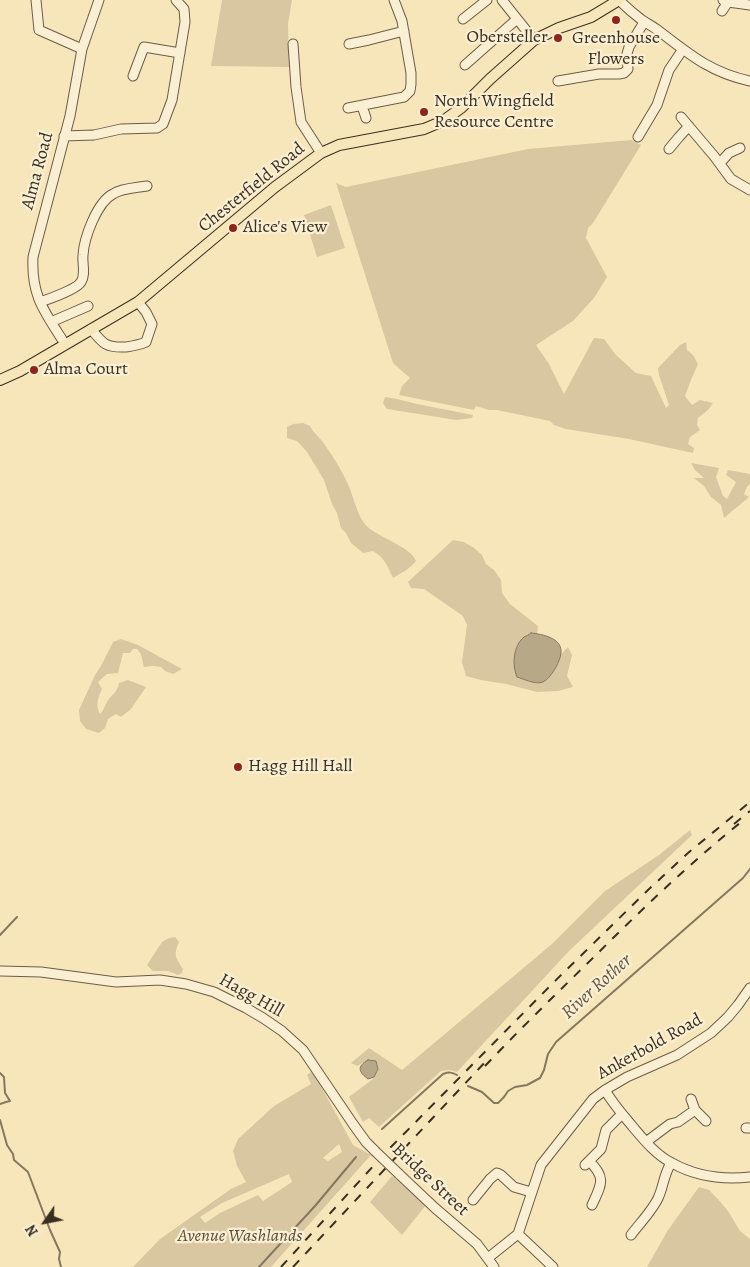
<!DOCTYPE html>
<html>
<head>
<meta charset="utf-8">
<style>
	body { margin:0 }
	#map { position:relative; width:750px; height:1267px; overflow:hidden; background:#f8e6bb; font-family:Alegreya,serif }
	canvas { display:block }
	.north { position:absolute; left:20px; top:1197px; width:50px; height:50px; -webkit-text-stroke:4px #faefd3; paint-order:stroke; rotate:237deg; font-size:14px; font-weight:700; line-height:20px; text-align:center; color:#392f21 }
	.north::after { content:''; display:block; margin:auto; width:18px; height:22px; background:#392f21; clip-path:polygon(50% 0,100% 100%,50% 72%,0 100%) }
</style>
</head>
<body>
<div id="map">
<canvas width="750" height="1267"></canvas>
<div class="north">N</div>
</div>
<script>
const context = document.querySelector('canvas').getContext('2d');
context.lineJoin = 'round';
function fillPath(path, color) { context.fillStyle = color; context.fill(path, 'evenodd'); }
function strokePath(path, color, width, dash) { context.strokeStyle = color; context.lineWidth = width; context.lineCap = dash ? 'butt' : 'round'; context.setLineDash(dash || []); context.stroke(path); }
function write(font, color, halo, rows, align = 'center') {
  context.font = font + ' Alegreya,serif'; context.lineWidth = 4.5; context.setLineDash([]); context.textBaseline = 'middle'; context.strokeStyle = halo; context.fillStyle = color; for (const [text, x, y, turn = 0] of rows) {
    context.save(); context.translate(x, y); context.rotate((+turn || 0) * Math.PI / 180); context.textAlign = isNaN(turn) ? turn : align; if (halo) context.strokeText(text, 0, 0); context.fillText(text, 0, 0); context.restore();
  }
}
fillPath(new Path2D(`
	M222,0H292L288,24L289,67L211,66Z
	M631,140L641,145L593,223L588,228L586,238L607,277L594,298L573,321L536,345L549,364L564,394L594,338L604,339L616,355L636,373L651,376L666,408L669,405L659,375L658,368L680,345L686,342L687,350L693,355L698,364L691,380L685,396L692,405L700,400L713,403L708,410L698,418L697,425L700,430L690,437L688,444L694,448L693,453L629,439L566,429L554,425L550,421L497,410H489L476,406L474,410L399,395L402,386L410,378L393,363L336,183L346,187L528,149Z
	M331,205L345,248L317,257L304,215Z
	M385,397L397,399L417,404L473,415L472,418L456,420L387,409L383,403Z
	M303,423L310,426C313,432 317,435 322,441C330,452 340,467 346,480C353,493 355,510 364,523C374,537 410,545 416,561C410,569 401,573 393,578C388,567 384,557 373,551L363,553L351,543L346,533L341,528L337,513L332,504L324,480L307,452L297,441L287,438V427L293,424Z
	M691,463L719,468L716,477L723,496L727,499L736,482L726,475L728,470L750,474V484L747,487L744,494L749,497L724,518L721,505L711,497L704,486L694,478H704L695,470Z
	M453,540L464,542L474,548L482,555L486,564L494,570L501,580L502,593L510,604L538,626L537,634C525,633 520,643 515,653L550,676L561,654L568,647L572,655L567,676L573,687L558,691L537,692L506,684L481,680L466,676L462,662L467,625L463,616L424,589L411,588L408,582Z
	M121,639L138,645L182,669L173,674L165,671L161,667L153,666L144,667L141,654L137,649H133L130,653H123L118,673L107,674L98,682L102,689C98,698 95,704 100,714C104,710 104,707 107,702C111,694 117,694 119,683L128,680L146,687L131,709L121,717L116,714L108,719L105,728L99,733L86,729L80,721L79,710L95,675L101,666L113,642Z
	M690,830L692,835L569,951L457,1072L450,1070L441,1071L379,1127L369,1118L363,1122L349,1097L373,1079L378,1069L376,1061L368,1060L357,1066L351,1063L369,1048L402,1070L552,944L605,891L659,855Z
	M175,937L179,942C173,955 176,958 183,969L182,973L178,975L168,971H153L147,965L162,942L169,938Z
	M311,1072L317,1079L353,1145L371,1155L271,1267H133L160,1239L231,1189L246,1182L237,1166L233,1151L238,1139L274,1106L311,1084L307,1075ZM339,1144L342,1152L328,1161L323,1158ZM289,1174L292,1182L263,1201L258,1195L220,1213L205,1223L200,1217L222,1203Z
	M392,1176L426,1205L402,1235L370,1202Z
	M699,1187L709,1190L718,1199L728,1211L740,1231L750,1239V1267H647L668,1230Z`), '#d8c7a1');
const water = new Path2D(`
	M531,633C542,634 562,638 561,652C561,657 558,663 556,667C553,672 549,679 543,682C535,685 524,679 517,677C512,665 513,646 524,637C526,636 529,635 531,633Z
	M368,1060L376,1061L378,1069L374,1077L368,1079C359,1072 356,1067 368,1060Z`);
fillPath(water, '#b7a887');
strokePath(water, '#85785e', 1);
strokePath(new Path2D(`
	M0,935L17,917
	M0,1073L4,1077L5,1093L10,1101L6,1102L0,1104
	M468,1086L482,1092L494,1103H498L504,1097L508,1091L515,1087L527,1085L540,1078L544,1070L548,1054L556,1042L743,878L750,869
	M0,1120L7,1145L13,1154L14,1160L28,1172L50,1230L60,1252L59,1259L61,1267
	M382,1129L443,1074C449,1072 452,1072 457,1075
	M259,1267L315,1206L356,1157`), '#85785e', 2);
const minor = new Path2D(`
	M36,0L39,30L82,49
	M502,0L534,40
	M619,0C626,7 634,14 642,20C648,24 654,27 659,31C689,54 711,73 750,81
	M723,0L728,2L750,5
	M722,11L728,2
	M463,19L487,0
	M293,44L296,87L301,122L321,153
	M349,44L369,40L404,31
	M465,65L517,19
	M133,76L144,47L180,53
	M558,81L599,74H619L624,73L628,69L627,54L629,47L644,22
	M362,106L366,118
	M348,108L404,97L410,91L411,84V73L402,21L394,0
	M681,117L714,156L731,179L750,190
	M64,136L94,135L121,129L157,128L163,124L172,100L185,22L184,9L176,0
	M638,137L657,105L669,70L683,49
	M669,149L679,137L689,126
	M720,163L729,153L740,148
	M40,302C49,299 77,289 81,282C86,274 82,264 83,255C84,238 97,202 113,194C122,188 136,188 147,186
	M51,322L88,306
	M91,329C103,344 106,348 126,347C133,346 139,345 146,342L152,324L146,312L138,302
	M65,344C45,312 31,297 33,257L70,116L82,49L99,0
	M0,971L41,972L116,982L160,980L186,984L214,992L246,1008L263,1018L282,1031L303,1050L353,1124L366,1142L375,1151
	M605,1090C613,1104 623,1115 633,1127C644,1140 656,1155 672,1163C697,1177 722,1180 750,1177
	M695,1110L706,1121
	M746,1128H750
	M646,1142L670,1124L678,1122L695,1110L691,1099
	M589,1161C607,1178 601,1185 592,1205
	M585,1165L601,1149L606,1130L622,1114
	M399,1174L435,1208L477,1244L494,1267
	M473,1200L490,1179L497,1173L501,1175L514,1187L531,1192
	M518,1234L553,1267
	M631,1235C639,1224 654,1209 659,1196C664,1184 664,1174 671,1163
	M488,1258L518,1234L541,1165L593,1099L605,1090L627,1077L677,1055L711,1033L728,1017L738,1005L750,988`);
const major = new Path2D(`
	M0,380L20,371L138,302L275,187L321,153L339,145L424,129L443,121L461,108L490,79L534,40L559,28L591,17L619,0`);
strokePath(minor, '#695d48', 11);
strokePath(major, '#392f21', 12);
strokePath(minor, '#faefd3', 9);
strokePath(major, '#f8e6bb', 10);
strokePath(new Path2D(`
	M734,824L750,811
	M485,1066C521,1028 558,992 595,956C641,910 689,864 740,823
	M281,1267L387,1151L554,982L648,890L688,853L750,802
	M293,1267L488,1059`), '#392f21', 2, [9, 9]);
const minorBridge = new Path2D(`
	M375,1151L399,1174`);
strokePath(minorBridge, '#695d48', 11, []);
strokePath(minorBridge, '#faefd3', 9);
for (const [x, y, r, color] of [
	[616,20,5,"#8f2418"],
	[558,38,5,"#8f2418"],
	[424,112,5,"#8f2418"],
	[233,228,5,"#8f2418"],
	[34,370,5,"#8f2418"],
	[238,767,5,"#8f2418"]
]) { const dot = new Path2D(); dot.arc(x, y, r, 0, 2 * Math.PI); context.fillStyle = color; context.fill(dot); strokePath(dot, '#faefd3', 2); }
write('18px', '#392f21', '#faefd3', [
	["Obersteller",548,38,"right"],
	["Greenhouse",616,39,"center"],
	["Flowers",616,60,"center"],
	["North Wingfield",434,102],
	["Resource Centre",434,123],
	["Alice's View",243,228],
	["Alma Court",44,370],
	["Hagg Hill Hall",248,767]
], 'left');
write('18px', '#392f21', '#faefd3', [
	["Alma Road",38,171,-75],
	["Chesterfield Road",252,188,-39],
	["Hagg Hill",251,996,29],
	["Ankerbold Road",650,1047,-29],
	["Bridge Street",430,1180,43]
]);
write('italic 18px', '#594d3b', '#faefd3', [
	["Avenue Washlands",240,1237]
]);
write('italic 19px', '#5f5340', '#faefd3', [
	["River Rother",597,987,-42]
]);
</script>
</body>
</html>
